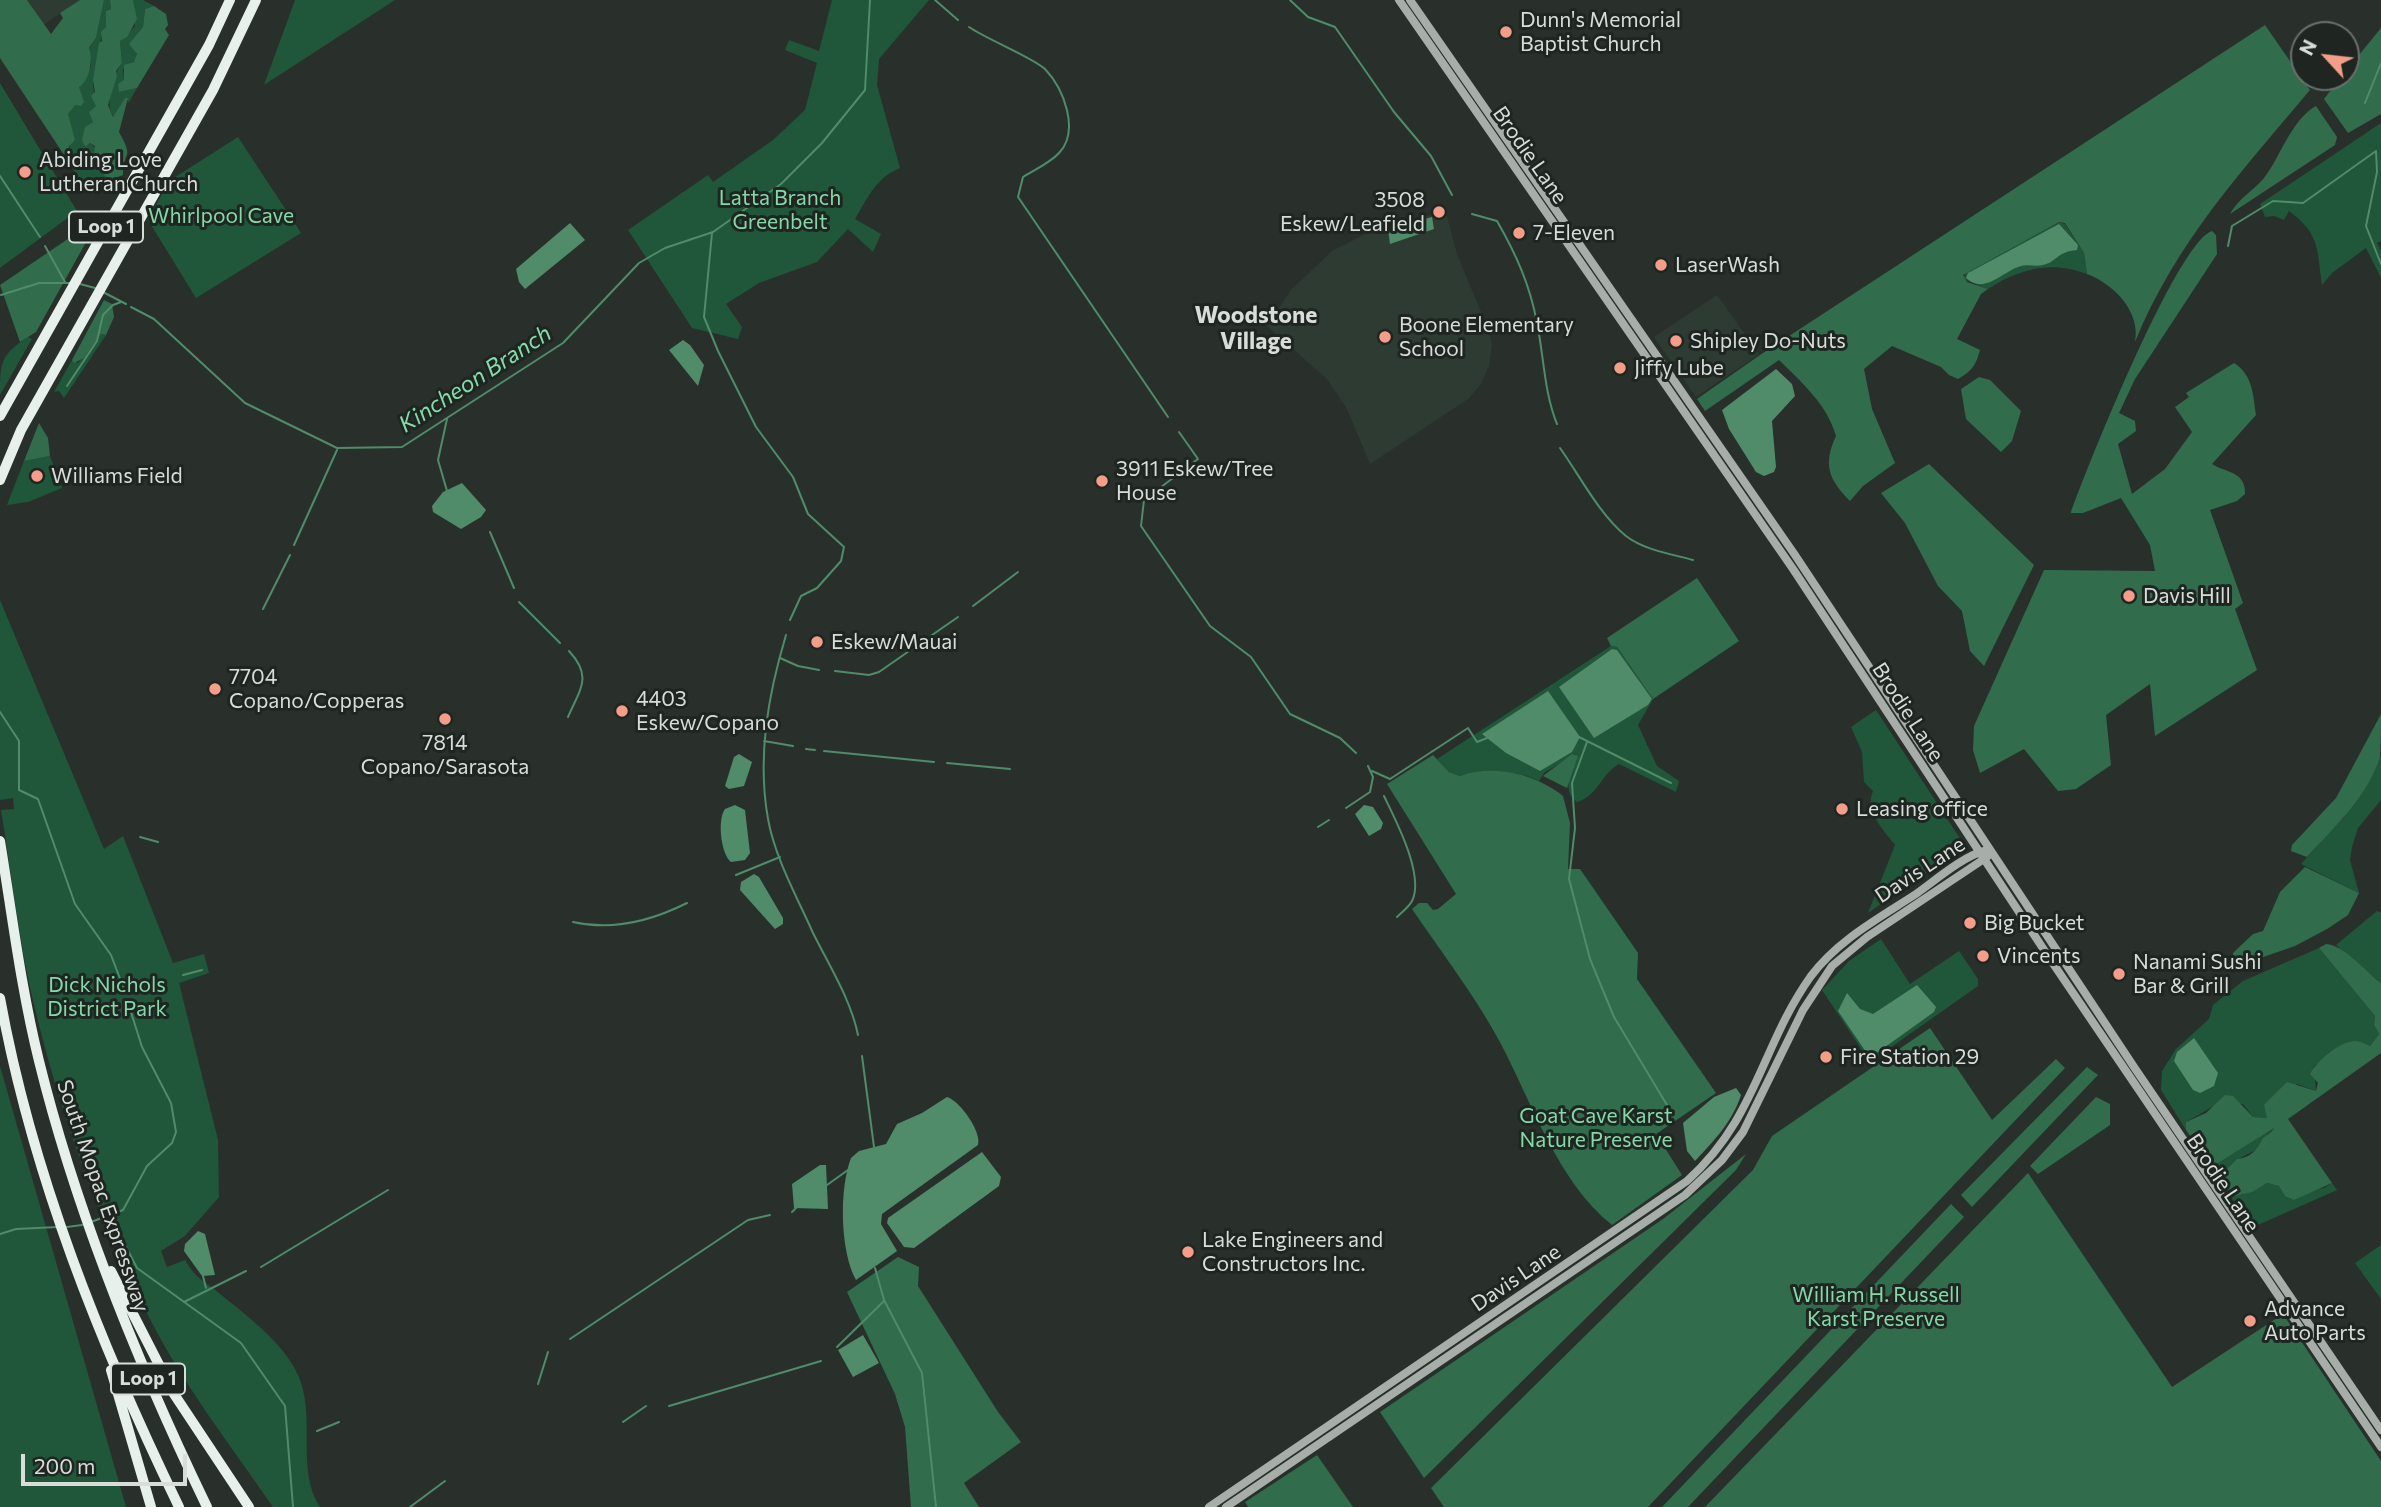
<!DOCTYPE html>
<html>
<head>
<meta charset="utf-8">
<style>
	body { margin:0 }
	#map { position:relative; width:2381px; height:1507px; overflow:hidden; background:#29302b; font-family:Commissioner,sans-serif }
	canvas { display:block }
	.north { position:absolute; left:2290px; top:21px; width:70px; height:70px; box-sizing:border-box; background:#1f2622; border:2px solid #696f6c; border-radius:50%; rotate:297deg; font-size:19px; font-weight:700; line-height:28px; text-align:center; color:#d9ddda }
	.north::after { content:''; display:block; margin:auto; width:24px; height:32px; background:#f49e89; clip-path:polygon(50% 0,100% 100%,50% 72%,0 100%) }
	.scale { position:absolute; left:21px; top:1454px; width:166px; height:32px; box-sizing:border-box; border:4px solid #d9ddda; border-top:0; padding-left:9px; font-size:21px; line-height:24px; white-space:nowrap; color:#d9ddda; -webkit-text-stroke:5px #1f2622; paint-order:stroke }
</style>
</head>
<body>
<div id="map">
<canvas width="2381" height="1507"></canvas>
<div class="north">N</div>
<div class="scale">200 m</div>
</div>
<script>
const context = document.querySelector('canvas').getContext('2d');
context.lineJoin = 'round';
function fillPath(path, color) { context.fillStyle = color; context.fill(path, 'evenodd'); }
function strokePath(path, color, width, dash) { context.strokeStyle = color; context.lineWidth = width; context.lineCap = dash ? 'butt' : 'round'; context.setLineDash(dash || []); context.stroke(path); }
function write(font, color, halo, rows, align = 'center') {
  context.font = font + ' Commissioner,sans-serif'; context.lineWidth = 6; context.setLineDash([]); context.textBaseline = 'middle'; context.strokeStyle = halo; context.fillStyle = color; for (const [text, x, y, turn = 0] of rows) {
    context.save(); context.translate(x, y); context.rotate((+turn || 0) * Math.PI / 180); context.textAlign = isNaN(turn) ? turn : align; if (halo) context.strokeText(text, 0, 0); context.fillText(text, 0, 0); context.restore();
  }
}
fillPath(new Path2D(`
	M27,0H80L43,25Z
	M1446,213L1457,254L1488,329L1492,345L1489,366L1481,384L1468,399L1370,464L1347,409L1327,379L1267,326L1291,290L1332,251L1392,221Z
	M1717,295L1759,354L1696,397L1654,337Z`), '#2e3b33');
fillPath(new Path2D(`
	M104,0H110L111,9L106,11V27L102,33L93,84L96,106L93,122L86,128L84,147L90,143C104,153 102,167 110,180L116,179L93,194L87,193L73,169L82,170L69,152L71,134L68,114L81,95L79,87L91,66L89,49L96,38Z
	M133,0H143L154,6L145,9L143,27L132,41L137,55L136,60L123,69L124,80L119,92L137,88L129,102L125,98L114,117C104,107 113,74 122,63L120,41L135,26Z
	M295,0H395L264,85Z
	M832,0H929L879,59L877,85L900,168C876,178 868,197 855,219L881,234L873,252L848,229L817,262L759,283L726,304L742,327L738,339L692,328L628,230L708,175L713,182L773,140L805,110L817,63L785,50L789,40L819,51Z
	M0,83L77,211L0,268Z
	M2381,123V241L2377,243L2381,250V278L2366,248L2332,273L2322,285C2317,249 2320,234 2289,211L2284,220L2274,216L2265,217L2260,204Z
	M238,137L301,233L196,298L148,220L169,181Z
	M2059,222L2065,224L2084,253L2087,274C2050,260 2019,269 1988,289L1963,279L1966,272Z
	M101,334L106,335L64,398L59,391L54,392L72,360L78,363Z
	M28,337L32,339L0,395C0,363 0,355 28,337Z
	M50,456L62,488L28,502L7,505L24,461Z
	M0,600L104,849L123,836L173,963L204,954L209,973L179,983L218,1140L219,1197L185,1236L161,1251L167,1267L185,1260C194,1277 205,1282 219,1293C246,1315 284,1343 298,1375C317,1417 295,1469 320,1507H273C231,1446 185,1387 151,1321C99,1223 61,1116 35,1009C19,944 12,876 1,810L14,809L13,798L0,800Z
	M1611,646L1617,647L1653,699L1638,725L1657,766L1679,781L1676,792L1619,764C1601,774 1598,796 1577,802C1561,791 1572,771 1575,754L1544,773L1539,781C1518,770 1482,768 1460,776L1449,772L1437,759Z
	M1876,710L1965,846L1868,913L1895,845C1883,829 1864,811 1873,791L1864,782L1862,752L1851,727Z
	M2381,756V800L2358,828L2352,847L2350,860L2359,893L2301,864L2345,816Z
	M2377,911L2381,913V983L2336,945Z
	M1881,939L1910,984L1959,951L1978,979V986L1870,1062L1822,990L1849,961Z
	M2319,948L2375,1016L2374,1025L2379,1034L2370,1046C2342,1038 2335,1049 2314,1067L2316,1091L2297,1084L2267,1118L2253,1117L2243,1104L2219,1103L2186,1122V1130L2161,1090L2162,1071L2176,1049L2209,1019L2213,1005L2243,981Z
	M0,1066L126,1507H0Z
	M2275,1127L2263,1139L2259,1149C2244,1156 2228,1161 2226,1178L2242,1195L2267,1183L2279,1186L2285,1196L2324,1188L2332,1183L2337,1190L2251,1228L2212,1167Z
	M2381,1245V1299L2355,1263Z`), '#20563a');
fillPath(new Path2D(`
	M0,0H27L51,34L63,18L60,13L80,0H104L96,38L89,48C93,59 90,81 79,87L84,102L81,106L75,105L68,114L75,140L69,146V152L83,166L82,170L73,169L68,161L0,58Z
	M110,0H133L137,19L127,37L120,41L122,63L116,71L117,76L108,105L113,117L125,98H128L119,132C135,161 123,149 123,175L110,180L103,174L104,159L94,155L95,146L90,143L85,147L82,140L85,127L93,122L89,112L96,106L91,96L95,92L93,80L99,43L102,41L101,32L106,27V11L111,9Z
	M154,6L166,14L168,25L165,29L169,35L137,88L119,92L118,84L124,80V65L134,62L137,54L129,44L143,27L145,9Z
	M2265,25L2310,90C2241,172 2176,242 2135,342C2141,312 2114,284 2087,274L2084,253L2065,223L2059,222L1963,275L1967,282L1988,289L1981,294L1957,339L1980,350C1976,365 1972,371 1958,379L1949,375L1941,367L1892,346L1864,369L1872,409L1895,463L1863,486L1850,501C1828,479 1823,464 1836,436C1827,404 1802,383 1779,360L1705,411L1697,399L1760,355Z
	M2381,28V114L2348,133L2324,99L2341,77H2346V71Z
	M2316,106L2337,137L2335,145L2230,214C2237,200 2254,190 2264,178C2281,156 2291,120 2316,106Z
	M84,228L85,244L36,332L20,342L0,285Z
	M2212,231L2216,235L2217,254L2135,379L2119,413L2135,421L2136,431L2118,444L2132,494L2165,469L2192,432L2175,407L2189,397L2186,393L2234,363C2253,375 2253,395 2256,415L2212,464C2226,473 2246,471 2245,494L2237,501L2210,510L2243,603L2235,609L2257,670L2155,736L2150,684L2106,715L2111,765L2076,789L2058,791L2024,749L1980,773L1973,750L1974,726L2044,570L2155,571L2150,545L2121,498L2083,513H2071C2086,470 2177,242 2212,231Z
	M104,300L112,304L114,317L106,335L101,334L84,358L74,363L72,360Z
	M1979,377L1990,380L2021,411L2012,441L2001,452L1966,419L1961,389Z
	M39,423L48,438L50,456L24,461Z
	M1929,464L2034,565L1984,666L1970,651L1962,611L1938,586L1905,523L1881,493Z
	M1697,578L1739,641L1653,699L1617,647L1611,646L1607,638Z
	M2381,714C2381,727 2381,745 2380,757C2368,796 2333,829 2307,857L2291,851L2292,845L2336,798Z
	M1572,754L1578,756L1567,788L1543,776Z
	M1433,755L1449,772L1460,776C1495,764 1535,774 1563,796L1570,823L1568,869H1580L1638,953L1637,979L1716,1093L1656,1134L1682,1175L1612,1225C1558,1182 1532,1103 1501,1044C1476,997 1442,953 1412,909L1419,903H1427L1433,910L1438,909L1456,894L1387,784Z
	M2305,867L2359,893L2348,915L2327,929L2295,946L2237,966L2233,964V953L2253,934L2263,931L2280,892Z
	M2326,944C2344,945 2365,971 2381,983V1053L2288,1119L2332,1183L2294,1200L2285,1196L2279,1186L2267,1183L2252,1192L2235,1196L2223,1181L2228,1168L2237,1159C2250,1158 2257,1150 2262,1140C2265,1135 2271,1134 2274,1128L2212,1167L2186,1130V1122L2206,1113L2225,1095L2233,1096L2253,1117L2267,1118L2264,1105L2287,1082L2316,1091L2318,1083L2310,1074C2317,1061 2340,1041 2355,1041C2359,1041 2366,1044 2370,1046L2379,1034L2374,1025L2375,1016L2319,948Z
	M1930,1028L1992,1120L2056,1059L2065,1068L1648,1507H1444L1431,1488L1753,1170L1772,1136Z
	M2087,1067L2098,1075L1972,1207L1961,1195Z
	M2096,1097L2110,1104V1125L2038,1174L2030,1166Z
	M1746,1154L1736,1170L1424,1478L1380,1412L1663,1219Z
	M2028,1173L2172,1387L2283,1314L2381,1461V1507H1705Z
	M1951,1204L1964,1217L1688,1507H1662Z
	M898,1257L919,1267L918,1286L998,1412L1021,1442L964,1483L979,1507H911L905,1427L895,1394L847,1292Z
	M1317,1455L1353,1507H1248L1245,1502Z`), '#316c4d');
fillPath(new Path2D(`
	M1432,217L1434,229L1390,244L1388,229Z
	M570,223L585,240L525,289L519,282L516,269Z
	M2059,224L2078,245L2077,250C2056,252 2057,262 2043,265C2036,267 2028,264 2021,266C2001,272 1985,295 1966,278L1968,273Z
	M683,340L690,345L704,365L698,386L669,350Z
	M1776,369L1792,384L1795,396L1772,421L1776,467L1774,472L1764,476L1756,472L1729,429L1722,410Z
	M462,483L486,510L481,517L461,529L433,512L432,506L443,492Z
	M1612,649L1617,650L1652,699L1648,705L1594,738L1559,687Z
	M1548,691L1580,737L1572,752L1540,771L1506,753L1482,734Z
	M739,754L752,762L744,786L729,789L725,786L734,757Z
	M735,805L745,810L750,853L745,860L731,862C721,854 717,820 725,809Z
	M1364,805L1373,807L1383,823L1381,829L1369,836L1355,814Z
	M754,874L759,877L783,918V924L775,929L740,890L741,882Z
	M1917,985L1936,1007L1934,1012L1874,1055H1868L1838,1011L1847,993L1860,1009L1873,1014Z
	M2194,1038L2218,1073L2214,1086L2200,1093L2193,1090L2174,1061L2177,1052Z
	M1736,1088L1741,1095C1733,1121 1713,1142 1695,1161L1687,1151L1683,1123L1714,1097Z
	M947,1097C960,1101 982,1132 978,1145L882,1214L881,1224L897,1251L856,1280C840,1251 839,1189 851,1158L859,1151L886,1144L897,1124L922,1113Z
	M982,1152L1001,1177L999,1186L914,1248L904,1247L887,1223L888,1218Z
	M820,1165H826L828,1209L794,1208L792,1184Z
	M198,1231L205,1234L215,1275L202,1276L184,1251L185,1244Z
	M863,1335L879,1363L853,1377L838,1350Z`), '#508b6a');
strokePath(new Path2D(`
	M935,0L958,20
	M1290,0L1308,17L1335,27L1394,112L1431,156L1452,195
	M969,27C988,40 1032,57 1045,69C1064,89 1080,131 1059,153C1050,163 1034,170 1023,177L1018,197L1168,417
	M2365,103L2381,63
	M0,176L40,237
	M1472,214L1497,221C1516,254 1530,285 1537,323C1544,357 1544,392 1557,424
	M712,233L704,317L718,351L756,427L793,477L808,514L844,547L841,561L817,588L801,596L790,620
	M45,246L65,282
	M2228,246L2232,226L2273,201L2303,203L2376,151L2377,172L2366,226L2381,264
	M80,284L95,288
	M103,292L126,304
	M1,295L39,283H71
	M131,307L154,319L245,403L337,448L402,447L563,343L639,263L665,248L713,232L781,184L822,143L865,90L870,0
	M67,386L97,341L103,315L113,305L121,302
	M1179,432L1198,459L1144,500L1141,526L1210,626L1251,657L1290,714L1340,738L1356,753
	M1560,448C1580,476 1599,514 1626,536C1644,550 1671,554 1693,560
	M447,491L438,460L447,419
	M490,532L514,588
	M294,545L337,450
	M519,602L560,643
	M973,606L1018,572
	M263,609L290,555
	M786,635C768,695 757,757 768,819C775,858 797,897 813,933C829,965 851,1000 858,1035
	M780,658L798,666L819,670
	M835,671L869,675L879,672L958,617
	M0,712L19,741V790L38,799L75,904L111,955L124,989
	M568,717C580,689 593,677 569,651
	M1579,737L1671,783
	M764,741L793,746
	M1587,742L1572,783L1575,828L1569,879L1590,959L1614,1017L1673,1115
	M806,749L815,750
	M824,751L934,762
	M947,763L1010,769
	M1372,771L1390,779L1468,728L1477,742L1487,738
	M1384,796C1395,819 1425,875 1412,901C1409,907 1402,912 1397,917
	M1346,808L1370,792L1373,777L1368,766
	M1318,827L1329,820
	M140,837L158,842
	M736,875L780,857
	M573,922C612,931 653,920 687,903
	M183,975L202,970
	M862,1056L874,1147
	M827,1185L848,1170
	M792,1212L797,1207
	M110,1216L137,1268L241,1343L285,1406L293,1507
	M91,1222L123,1210L147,1166L172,1143L176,1132L171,1103L142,1047L130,1009
	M67,1227L82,1225
	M0,1234L16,1229L58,1227
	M261,1267L388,1190
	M875,1268L884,1300L922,1373L936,1507
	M203,1276L206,1288
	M184,1302L246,1271
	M570,1339L748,1220L770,1215
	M837,1347L884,1301
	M538,1384L548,1352
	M669,1406L821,1361
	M623,1422L646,1406
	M317,1431L339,1422
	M410,1507L445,1481`), '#508b6a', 2);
strokePath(new Path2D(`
	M1399,0L1793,569L2050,959L2381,1447
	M1410,0L1795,555L2134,1067L2381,1430
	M1209,1507L1687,1181C1757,1118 1761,1046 1811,976C1838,940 1879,918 1916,894C1933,882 1965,855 1984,851
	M1226,1507L1685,1195L1722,1160L1743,1132L1803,1010L1832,966L1867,937L1987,857`), '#a7ada9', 8);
strokePath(new Path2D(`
	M0,416L209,45L230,0
	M0,480L21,430L213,90L256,0
	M0,841C12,914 21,989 39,1061C77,1215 138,1364 207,1507
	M0,998C32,1175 101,1346 179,1507
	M111,1271L174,1394L249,1507
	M111,1370L151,1507`), '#e7f0ea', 10);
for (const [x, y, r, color] of [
	[1506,32,7,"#f49e89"],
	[25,172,7,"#f49e89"],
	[1439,212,7,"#f49e89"],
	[1519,233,7,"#f49e89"],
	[1661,265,7,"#f49e89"],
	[1385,337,7,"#f49e89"],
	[1676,341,7,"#f49e89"],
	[1620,368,7,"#f49e89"],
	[37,476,7,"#f49e89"],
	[1102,481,7,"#f49e89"],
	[2129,596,7,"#f49e89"],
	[817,642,7,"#f49e89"],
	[215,689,7,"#f49e89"],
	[622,711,7,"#f49e89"],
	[445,719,7,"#f49e89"],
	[1842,809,7,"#f49e89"],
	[1970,923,7,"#f49e89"],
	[1983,956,7,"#f49e89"],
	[2119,974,7,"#f49e89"],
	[1826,1057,7,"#f49e89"],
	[1188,1252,7,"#f49e89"],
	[2250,1321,7,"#f49e89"]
]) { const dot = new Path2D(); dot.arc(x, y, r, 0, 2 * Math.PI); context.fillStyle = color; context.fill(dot); strokePath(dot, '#1f2622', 2.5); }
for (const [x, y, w] of [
	[106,227,74],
	[148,1379,74]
]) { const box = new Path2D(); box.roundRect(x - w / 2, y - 15.5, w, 31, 5); context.fillStyle = '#1f2622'; context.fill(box); strokePath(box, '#d9ddda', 2); }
write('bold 19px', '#d9ddda', null, [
	["Loop 1",106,227],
	["Loop 1",148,1379]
]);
write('21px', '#d9ddda', '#1f2622', [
	["Dunn's Memorial",1520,20],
	["Baptist Church",1520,44],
	["Abiding Love",39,160],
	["Lutheran Church",39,184],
	["3508",1425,200,"right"],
	["Eskew/Leafield",1425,224,"right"],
	["7-Eleven",1533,233],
	["LaserWash",1675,265],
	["Boone Elementary",1399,325],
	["School",1399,349],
	["Shipley Do-Nuts",1690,341],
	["Jiffy Lube",1634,368],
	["3911 Eskew/Tree",1116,469],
	["House",1116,493],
	["Williams Field",51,476],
	["Davis Hill",2143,596],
	["Eskew/Mauai",831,642],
	["7704",229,677],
	["Copano/Copperas",229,701],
	["4403",636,699],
	["Eskew/Copano",636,723],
	["7814",445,743,"center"],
	["Copano/Sarasota",445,767,"center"],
	["Leasing office",1856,809],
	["Big Bucket",1984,923],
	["Vincents",1997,956],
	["Nanami Sushi",2133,962],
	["Bar & Grill",2133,986],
	["Fire Station 29",1840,1057],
	["Lake Engineers and",1202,1240],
	["Constructors Inc.",1202,1264],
	["Advance",2264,1309],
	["Auto Parts",2264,1333]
], 'left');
write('21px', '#d9ddda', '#1f2622', [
	["Brodie Lane",1530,155,55],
	["Brodie Lane",1908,712,57],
	["Davis Lane",1920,870,-33],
	["Brodie Lane",2223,1183,56],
	["South Mopac Expressway",103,1196,71],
	["Davis Lane",1516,1278,-34]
]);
write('21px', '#83daa8', '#1f2622', [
	["Latta Branch",780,198],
	["Greenbelt",780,222],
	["Whirlpool Cave",221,216],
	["Dick Nichols",107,985],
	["District Park",107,1009],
	["Goat Cave Karst",1596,1116],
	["Nature Preserve",1596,1140],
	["William H. Russell",1876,1295],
	["Karst Preserve",1876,1319]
]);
write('bold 23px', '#d9ddda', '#1f2622', [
	["Woodstone",1256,315],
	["Village",1256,341]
]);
write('italic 23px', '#85ddab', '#1f2622', [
	["Kincheon Branch",475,379,-33]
]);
</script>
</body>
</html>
